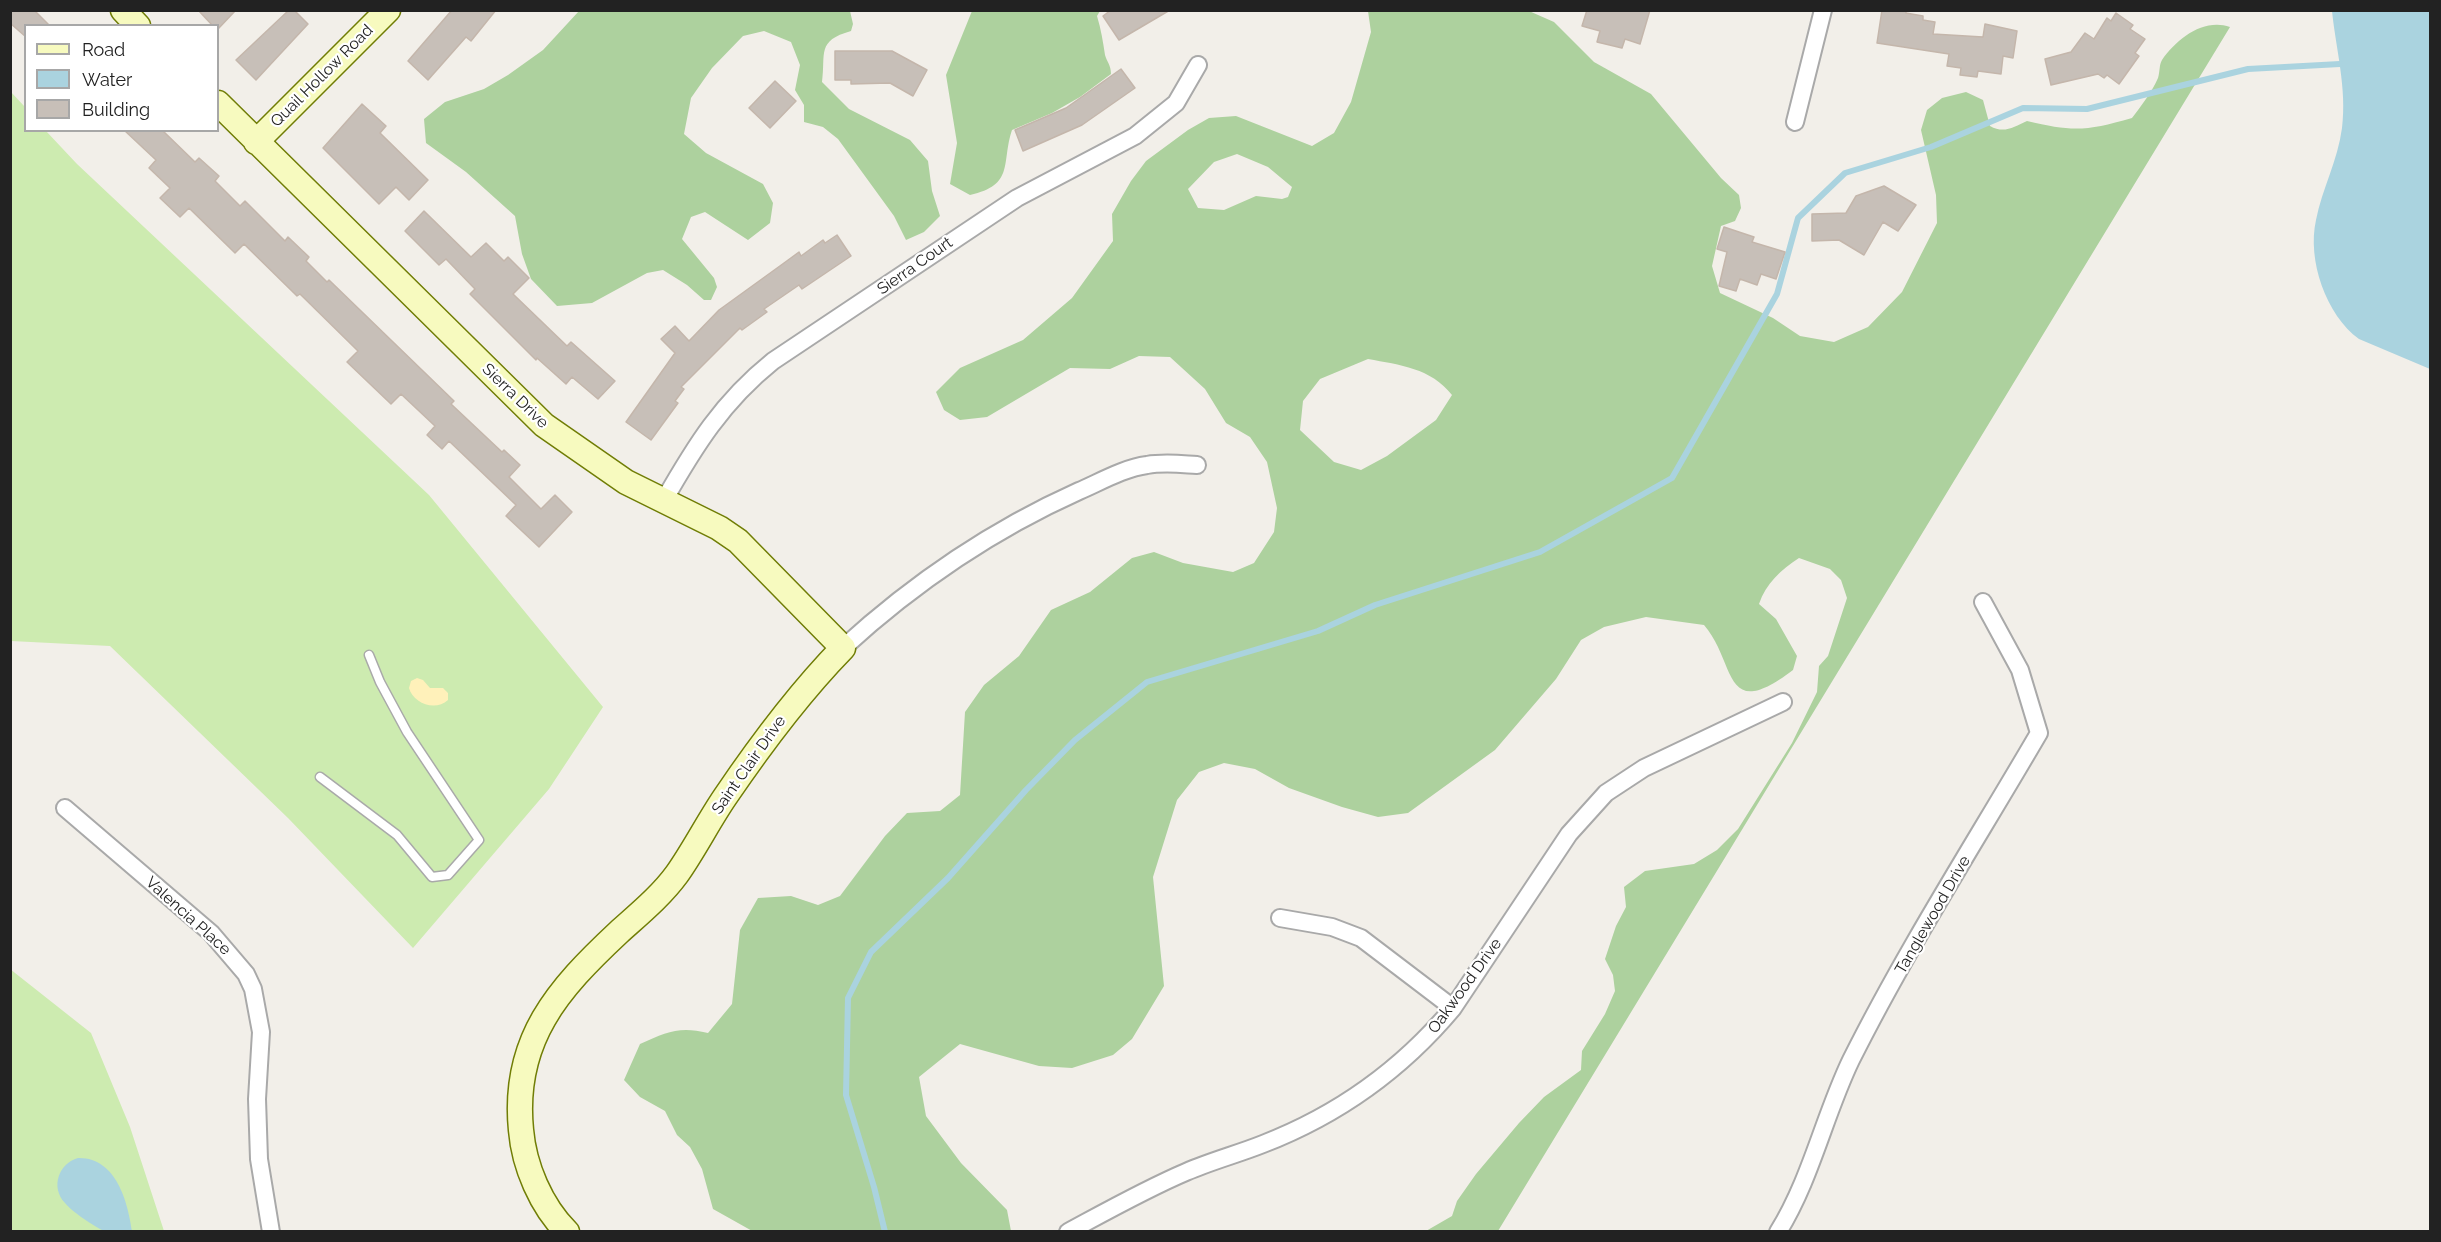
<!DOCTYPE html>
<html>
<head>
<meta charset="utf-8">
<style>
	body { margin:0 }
	#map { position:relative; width:2441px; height:1242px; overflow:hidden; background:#f2efe9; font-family:Raleway,sans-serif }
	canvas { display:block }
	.frame { position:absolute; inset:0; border:12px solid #222; pointer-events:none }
	.legend { position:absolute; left:24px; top:24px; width:195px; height:108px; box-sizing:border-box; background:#fff; border:2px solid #a7a7a7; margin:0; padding:8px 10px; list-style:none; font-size:18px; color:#222 }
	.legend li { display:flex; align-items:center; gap:12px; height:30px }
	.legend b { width:30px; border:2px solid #a7a7a7 }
</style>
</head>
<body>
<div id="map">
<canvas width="2441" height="1242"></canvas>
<div class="frame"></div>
<ul class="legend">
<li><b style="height:8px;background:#f7fabf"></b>Road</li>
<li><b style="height:16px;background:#aad3df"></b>Water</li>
<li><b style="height:16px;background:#c7bfb8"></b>Building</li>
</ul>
</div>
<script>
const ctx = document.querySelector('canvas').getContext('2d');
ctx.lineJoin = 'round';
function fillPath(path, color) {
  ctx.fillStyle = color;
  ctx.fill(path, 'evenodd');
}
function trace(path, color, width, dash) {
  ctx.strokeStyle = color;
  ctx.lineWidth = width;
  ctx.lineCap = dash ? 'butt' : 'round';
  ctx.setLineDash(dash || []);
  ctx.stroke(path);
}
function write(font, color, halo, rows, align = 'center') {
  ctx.font = font + ' Raleway,sans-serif';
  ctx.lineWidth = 4.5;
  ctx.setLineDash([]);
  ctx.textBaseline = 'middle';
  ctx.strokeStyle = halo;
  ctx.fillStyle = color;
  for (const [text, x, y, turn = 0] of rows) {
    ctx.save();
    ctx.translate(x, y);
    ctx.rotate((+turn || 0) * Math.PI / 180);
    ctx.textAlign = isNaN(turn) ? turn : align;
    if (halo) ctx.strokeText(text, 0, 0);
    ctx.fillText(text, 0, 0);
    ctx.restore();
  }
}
const grass = new Path2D(`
	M 10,91 L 25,107 L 26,130 L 46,131 L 77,164 L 429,495 L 603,707 L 549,789 L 413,948 L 288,818 L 110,646 L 11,641 Z
	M 10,969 L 91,1033 L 130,1127 L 164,1231 L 11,1231 Z`);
const forest = new Path2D(`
	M 579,11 L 850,11 L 853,24 L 851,31 C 816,41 826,53 822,82 L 849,109 L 910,140 L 928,161 L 932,191 L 940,216 L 924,232 L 906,240 L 894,216 L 838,139 L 823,127 L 804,122 L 804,105 L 795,90 L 800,65 L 791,42 L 764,31 L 743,36 L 712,68 L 691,98 L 684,134 L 706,153 L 763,184 L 773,203 L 770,223 L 748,240 L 705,212 L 691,217 L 682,239 L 714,278 L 717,287 L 711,300 L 704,300 L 687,285 L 663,270 L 647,273 L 592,303 L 557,306 L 531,279 L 522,254 L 515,216 L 466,172 L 426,143 L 424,119 L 445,102 L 484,89 L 508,75 L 543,50 Z
	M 972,11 L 1100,11 L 1097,16 C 1101,29 1103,42 1105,55 C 1107,62 1111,65 1111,74 L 1080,97 L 1052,113 L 1012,130 C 1001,163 1015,185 970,195 L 950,184 L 957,143 L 946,75 Z
	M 1368,11 L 1529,11 L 1554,22 L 1594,62 L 1651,94 L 1721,178 L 1739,195 L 1741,208 L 1735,221 L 1721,226 L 1712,266 L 1720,293 L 1773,318 L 1800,336 L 1834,342 L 1868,327 L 1902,292 L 1937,223 L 1936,195 L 1921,130 L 1927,110 L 1942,98 L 1966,92 L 1983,100 L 1990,126 C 2004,134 2014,127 2027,121 C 2073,132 2087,131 2132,118 C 2141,106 2152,92 2158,78 C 2160,72 2159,65 2162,60 C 2177,39 2203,18 2230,27 L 1498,1231 L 1426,1231 L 1452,1216 L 1457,1201 L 1476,1174 L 1519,1123 L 1544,1097 L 1581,1070 L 1582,1051 L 1605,1014 L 1615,991 L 1613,975 L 1605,959 L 1616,926 L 1626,907 L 1624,887 L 1645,871 L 1694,864 L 1717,850 L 1738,829 L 1792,743 L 1817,692 L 1819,666 L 1828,656 L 1847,598 L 1841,580 L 1830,569 L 1799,558 C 1781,570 1766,583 1759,604 L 1776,619 L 1797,656 L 1793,670 C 1722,724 1737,663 1704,625 L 1646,617 L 1604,627 L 1581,640 L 1556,679 L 1495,750 L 1408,813 L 1378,817 L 1342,807 L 1289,788 L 1255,769 L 1224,763 L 1199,772 L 1177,800 L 1153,877 L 1164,986 L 1132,1039 L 1113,1055 L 1072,1068 L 1039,1066 L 960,1044 L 919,1077 L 926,1116 L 961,1163 L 1007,1210 L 1011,1231 L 754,1232 L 713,1209 L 702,1169 L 690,1147 L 677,1135 L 665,1111 L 640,1097 L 624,1080 L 640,1044 C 667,1032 679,1026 708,1033 L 732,1004 L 740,930 L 758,898 L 791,896 L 818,905 L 840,896 L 885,836 L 907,813 L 940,811 L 960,795 L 965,712 L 984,685 L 1019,656 L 1051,610 L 1090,592 L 1132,558 L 1154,552 L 1183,563 L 1233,572 L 1254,563 L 1274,532 L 1277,508 L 1267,462 L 1250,437 L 1226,423 L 1205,389 L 1170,357 L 1139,356 L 1110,369 L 1070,368 L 987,417 L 960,420 L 944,410 L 936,392 L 960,368 L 1023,340 L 1072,298 L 1113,241 L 1112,214 L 1131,181 L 1146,161 L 1188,130 L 1209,118 L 1236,116 L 1312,146 L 1334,133 L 1351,102 L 1371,32 ZM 1237,154 L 1268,167 L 1292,187 L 1288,197 L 1282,199 L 1256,196 L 1224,210 L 1198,208 L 1188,189 L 1214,162 ZM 1368,359 C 1400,365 1431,368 1452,395 L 1436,420 L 1387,456 L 1361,470 L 1334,462 L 1300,430 L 1303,401 L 1320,379 Z`);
const sand = new Path2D(`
	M 417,678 L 423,680 L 430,688 L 443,688 L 448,693 L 448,700 C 435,712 413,703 409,688 L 411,681 Z`);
const water = new Path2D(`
	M 2332,11 L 2430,11 L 2430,369 L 2359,339 C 2326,315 2307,260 2316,220 C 2322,189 2338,160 2342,128 C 2347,88 2336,50 2332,11 Z
	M 78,1158 C 116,1157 128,1202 132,1231 C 124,1232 111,1234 104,1231 C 95,1227 71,1211 65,1203 C 50,1187 59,1163 78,1158 Z`);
const stream = new Path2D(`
	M 885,1232 L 874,1187 L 846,1095 L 848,998 L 871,952 L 948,878 L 1026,790 L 1075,740 L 1147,682 L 1318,631 L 1375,605 L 1540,552 L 1672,478 L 1777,294 L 1798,218 L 1845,173 L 1931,147 L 2023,108 L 2087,109 L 2248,69 L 2340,64`);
const building = new Path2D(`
	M 10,10 L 34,10 L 50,26 L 26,26 L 26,37 L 10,23 Z
	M 198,10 L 236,10 L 218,29 L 218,26 L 213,26 Z
	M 289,10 L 294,10 L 308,24 L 256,80 L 236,60 Z
	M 452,10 L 496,10 L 471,41 L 466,37 L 428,80 L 408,61 Z
	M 1111,10 L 1170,10 L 1119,40 L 1103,16 Z
	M 1587,10 L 1650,10 L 1640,44 L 1625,39 L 1622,48 L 1597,42 L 1600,31 L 1582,26 Z
	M 1882,10 L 1906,10 L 1906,13 L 1923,16 L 1923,20 L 1935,22 L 1933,34 L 1983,37 L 1985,24 L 2017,31 L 2013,58 L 2003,56 L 2001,74 L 1978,71 L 1977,77 L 1960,75 L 1961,68 L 1947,66 L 1949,54 L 1877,43 Z
	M 2116,13 L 2133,25 L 2130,29 L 2145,39 L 2135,53 L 2139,56 L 2119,84 L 2107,75 L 2104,78 L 2098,74 L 2051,85 L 2045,59 L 2071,52 L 2085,33 L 2094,39 L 2107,18 L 2111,21 Z
	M 835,51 L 892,51 L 927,70 L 913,96 L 890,83 L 851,84 L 851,80 L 835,80 Z
	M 1121,69 L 1135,88 L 1082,125 L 1023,151 L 1015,130 L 1066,108 Z
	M 775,81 L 796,101 L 770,128 L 749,108 Z
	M 362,104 L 386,126 L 380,133 L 428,180 L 409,200 L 396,187 L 379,204 L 323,148 Z
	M 124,130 L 162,130 L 195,162 L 199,158 L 219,176 L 215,181 L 240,206 L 245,201 L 285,241 L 288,237 L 309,257 L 306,261 L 327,282 L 329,280 L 423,371 L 454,401 L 451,404 L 502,452 L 504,450 L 520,465 L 509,477 L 541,509 L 555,495 L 572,512 L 539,547 L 506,516 L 516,505 L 449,441 L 442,449 L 427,435 L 435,426 L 401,394 L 391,404 L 347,362 L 358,351 L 300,294 L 297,296 L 244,244 L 235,253 L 189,208 L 180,217 L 160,198 L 170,188 L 149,168 L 156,160 Z
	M 1884,186 L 1916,205 L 1898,231 L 1883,222 L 1864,255 L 1839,240 L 1812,241 L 1812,214 L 1846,213 L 1856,196 Z
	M 424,211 L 471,257 L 486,243 L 504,261 L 508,257 L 529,278 L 513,294 L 567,346 L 571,342 L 615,381 L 598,399 L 572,377 L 566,384 L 537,358 L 536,360 L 470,294 L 475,289 L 446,259 L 439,265 L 405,231 Z
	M 1724,227 L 1754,237 L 1752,242 L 1785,252 L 1776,279 L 1761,274 L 1757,285 L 1740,279 L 1736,291 L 1719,286 L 1727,252 L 1717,249 Z
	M 837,235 L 851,256 L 802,289 L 799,285 L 764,309 L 767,312 L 742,330 L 740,328 L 681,387 L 684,389 L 675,401 L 678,403 L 651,440 L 626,422 L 675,353 L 661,339 L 675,326 L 689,341 L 719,310 L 784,263 L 799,252 L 801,256 L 823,240 L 825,243 Z`);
const lane = new Path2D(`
	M 320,777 L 397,835 L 432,877 L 448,875 L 479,840 L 407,732 L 380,682 L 369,655`);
const street = new Path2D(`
	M 1795,122 L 1823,10
	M 663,502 C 695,446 722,402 773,361 L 1017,198 L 1135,136 L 1176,103 L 1198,65
	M 843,648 C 914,583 992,530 1079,491 C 1100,482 1124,468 1147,465 C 1164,462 1180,464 1197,465
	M 65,808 L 211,933 L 246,974 L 253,989 L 261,1032 L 257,1099 L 259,1159 L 271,1232
	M 1280,918 L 1332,927 L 1361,938 L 1453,1008
	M 1068,1232 C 1107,1211 1146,1189 1186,1172 C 1211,1161 1238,1154 1263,1144 C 1338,1115 1402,1069 1453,1008 L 1569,834 L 1606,793 L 1644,768 L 1783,702
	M 1778,1232 C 1811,1179 1824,1116 1851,1060 C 1907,948 1976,841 2039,733 L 2020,670 L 1983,602`);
const secondary = new Path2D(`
	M 123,10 L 138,26
	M 218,103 L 544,425 L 626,482 L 719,528 L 738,541 L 843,648 C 798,694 761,744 725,797 C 708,822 694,850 677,874 C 661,896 639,914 619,932 C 558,989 512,1040 521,1130 C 524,1166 541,1206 567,1232
	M 256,142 L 388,10`);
const streetNames = [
	["Quail Hollow Road",322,76,-45],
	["Sierra Court",915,266,-35],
	["Sierra Drive",515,396,44],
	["Saint Clair Drive",749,765,-55],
	["Tanglewood Drive",1933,915,-60],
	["Valencia Place",188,916,42],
	["Oakwood Drive",1465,986,-54]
];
fillPath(grass, '#cdebb0');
fillPath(forest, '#add19e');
fillPath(sand, '#fff1ba');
fillPath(water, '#aad3df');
trace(stream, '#aad3df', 6);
fillPath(building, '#c7bfb8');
trace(building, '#c4b6ab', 1.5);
trace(lane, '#a9a9a9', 11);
trace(street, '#a9a9a9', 20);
trace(secondary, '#707d05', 27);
trace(lane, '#fff', 8);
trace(street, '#fff', 16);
trace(secondary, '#f7fabf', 24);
write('16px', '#222', '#fff', streetNames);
</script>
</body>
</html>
